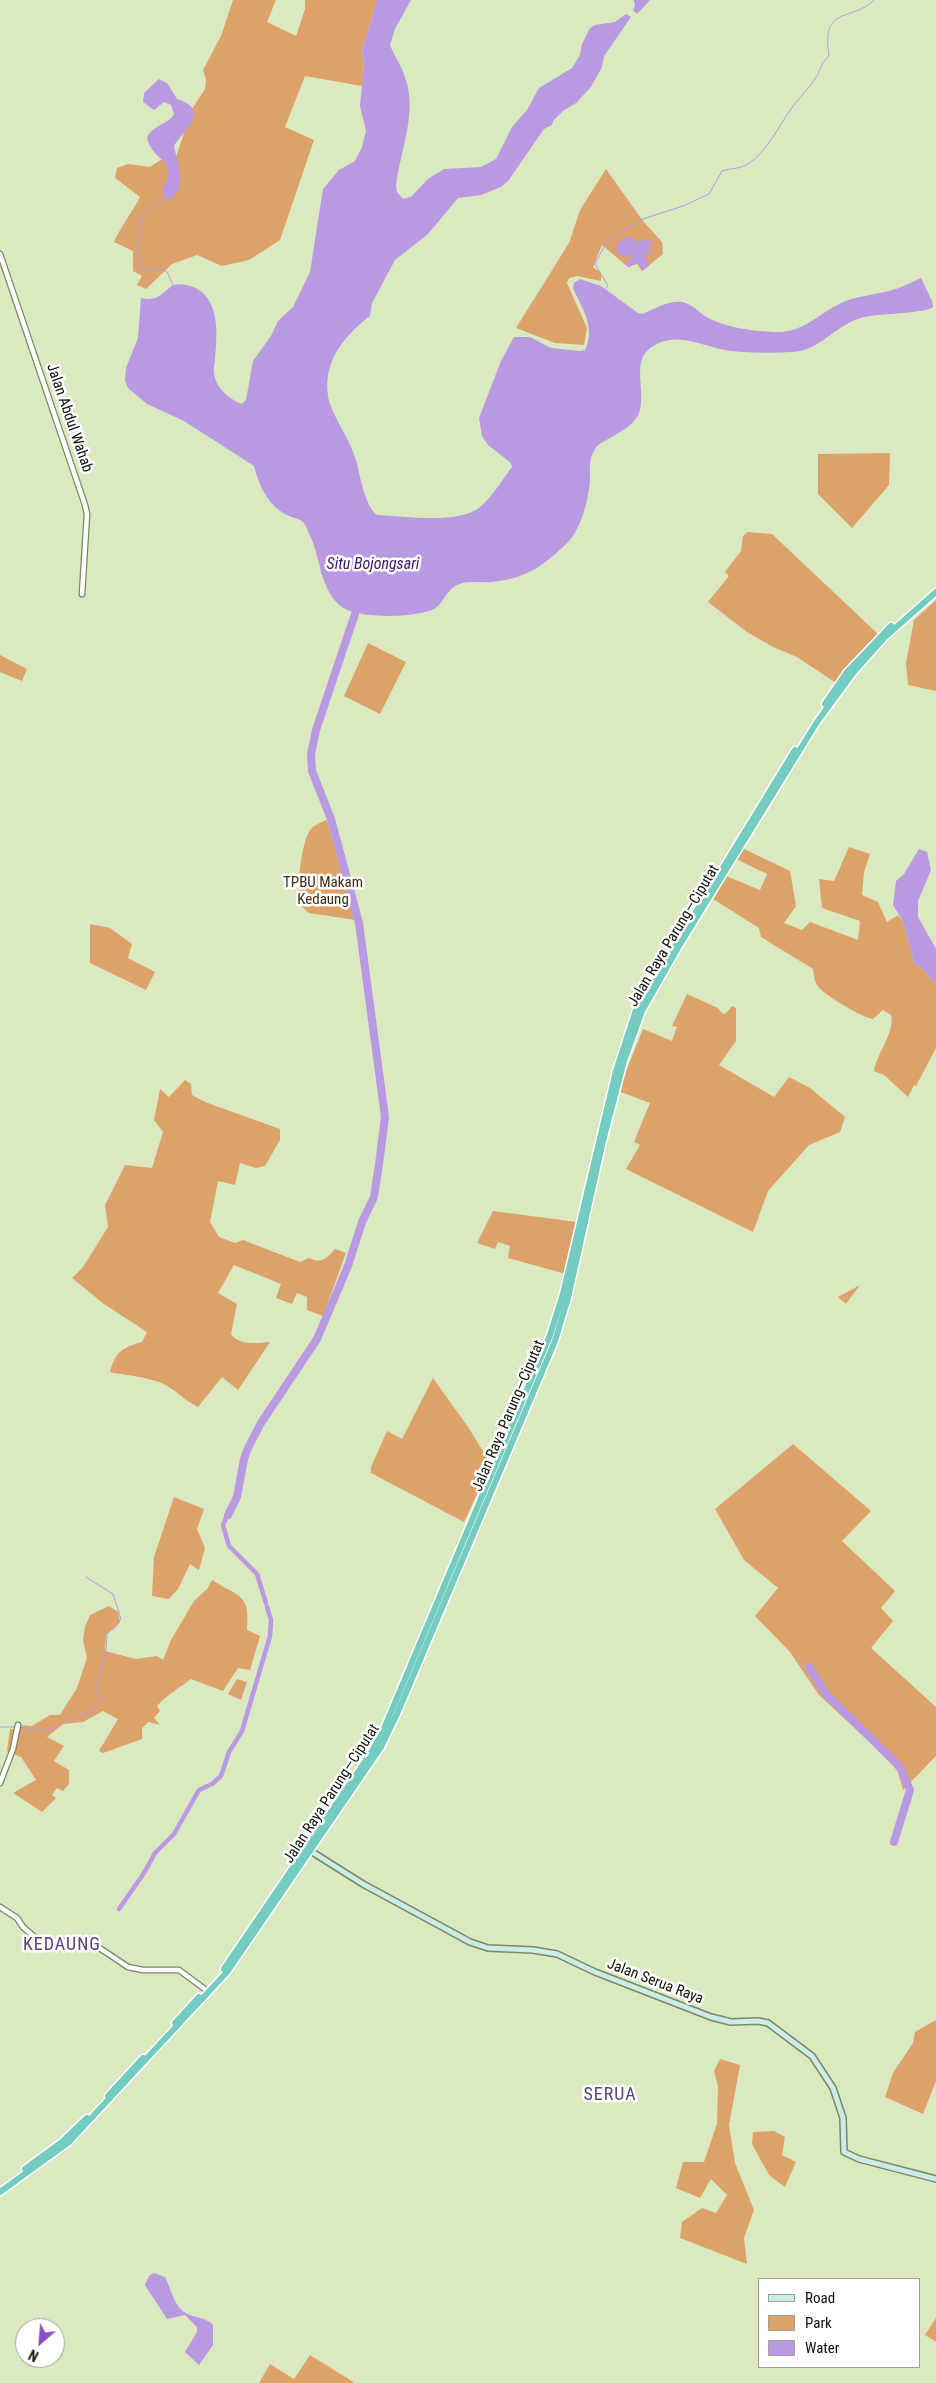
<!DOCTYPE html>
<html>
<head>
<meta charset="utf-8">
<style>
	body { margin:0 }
	#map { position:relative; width:936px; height:2383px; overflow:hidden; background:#dae9c0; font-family:"Roboto Condensed",sans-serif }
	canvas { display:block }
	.legend { position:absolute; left:758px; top:2278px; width:162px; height:90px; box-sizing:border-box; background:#fff; border:1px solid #9fa19b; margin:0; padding:6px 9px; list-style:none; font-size:15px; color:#0e1305 }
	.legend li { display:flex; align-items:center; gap:10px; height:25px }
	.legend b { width:25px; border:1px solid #9fa19b }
	.north { position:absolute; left:15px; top:2318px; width:50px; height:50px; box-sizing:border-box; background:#fff; border:1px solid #9fa19b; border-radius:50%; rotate:207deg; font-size:14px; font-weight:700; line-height:20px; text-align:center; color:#0e1305 }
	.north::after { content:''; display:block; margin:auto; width:18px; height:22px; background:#894fc6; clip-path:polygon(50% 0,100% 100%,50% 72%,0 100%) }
</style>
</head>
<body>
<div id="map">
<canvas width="936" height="2383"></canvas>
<ul class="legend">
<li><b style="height:6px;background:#cbece7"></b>Road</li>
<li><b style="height:14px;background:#dda26a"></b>Park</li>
<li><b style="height:14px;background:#b899e2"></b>Water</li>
</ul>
<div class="north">N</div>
</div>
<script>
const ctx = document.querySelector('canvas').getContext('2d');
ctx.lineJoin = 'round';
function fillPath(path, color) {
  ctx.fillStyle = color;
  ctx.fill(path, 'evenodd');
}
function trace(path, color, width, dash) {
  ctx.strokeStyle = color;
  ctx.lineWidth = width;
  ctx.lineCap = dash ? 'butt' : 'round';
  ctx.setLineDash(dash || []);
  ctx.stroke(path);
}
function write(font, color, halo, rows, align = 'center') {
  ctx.font = font + ' "Roboto Condensed",sans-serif';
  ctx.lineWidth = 5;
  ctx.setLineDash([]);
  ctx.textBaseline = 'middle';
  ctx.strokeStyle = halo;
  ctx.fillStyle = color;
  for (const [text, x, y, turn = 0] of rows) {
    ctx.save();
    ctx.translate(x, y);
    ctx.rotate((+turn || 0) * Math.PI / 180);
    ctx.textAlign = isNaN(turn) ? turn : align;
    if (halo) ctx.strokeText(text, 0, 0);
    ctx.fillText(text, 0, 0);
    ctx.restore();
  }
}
const green = new Path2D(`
	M 233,0 L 276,0 L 267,22 L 296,36 L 305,9 L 305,0 L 377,0 L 362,51 L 364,64 L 362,86 L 305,76 L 285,127 L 314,140 L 280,240 L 249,260 L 222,266 L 197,255 L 172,264 L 146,289 L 137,285 L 142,276 L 133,271 L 133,251 L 114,242 C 121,226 132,213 140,197 L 115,178 L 117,168 L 128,164 L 150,167 L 162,159 L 176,157 L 192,109 L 205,89 L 206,79 L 203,70 L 221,36 Z
	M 606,169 L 643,221 L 662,242 L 663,254 L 642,271 L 637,264 L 628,267 L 602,245 L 593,267 L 601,273 L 601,281 L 577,276 L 569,278 L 567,283 L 587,328 L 584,345 L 555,343 L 516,328 L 569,243 L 580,210 Z
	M 890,453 L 889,485 L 852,528 L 818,494 L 818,454 Z
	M 748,532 L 772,534 L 879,635 L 836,683 L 797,657 L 773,647 L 747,632 L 708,602 L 729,576 L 725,572 L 741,551 L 743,536 Z
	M 936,600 L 936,691 L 908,685 L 906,663 L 914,620 Z
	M 368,643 L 406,662 L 380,714 L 344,696 Z
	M 0,655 L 27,669 L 22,681 L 0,672 Z
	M 327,820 L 355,920 L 309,913 L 299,904 C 297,887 301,844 310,830 C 314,825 321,822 327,820 Z
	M 849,847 L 870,854 L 864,872 L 862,895 L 878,902 L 887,922 L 898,915 L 903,921 L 914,963 L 924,970 L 936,985 L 936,1048 L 916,1086 L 914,1085 L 908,1097 L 884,1075 L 874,1071 C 877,1052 895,1034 891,1015 L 883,1010 L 873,1019 C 863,1018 822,994 817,985 C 814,981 814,974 813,969 L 761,937 L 759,928 L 713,899 L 726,876 L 760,890 L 767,874 L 736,859 L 742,848 L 790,871 L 796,906 L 784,923 L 802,930 L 810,922 L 858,940 L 860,921 L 822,908 L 819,879 L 834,881 Z
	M 90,924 L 110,928 L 132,944 L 128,958 L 155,972 L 146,990 L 90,963 Z
	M 687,994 L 718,1008 L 723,1014 L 726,1013 L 732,1006 L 736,1008 L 736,1041 L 719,1065 L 774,1097 L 789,1077 L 810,1088 L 845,1117 L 840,1132 L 809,1145 L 768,1191 L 753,1232 L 626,1169 L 640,1145 L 634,1142 L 650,1103 L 618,1091 L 643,1029 L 672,1041 L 677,1027 L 672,1026 Z
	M 185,1080 L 191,1084 L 192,1095 L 205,1102 L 280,1129 L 280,1140 L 265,1166 L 256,1168 L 240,1163 L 235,1185 L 218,1181 L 210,1222 L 219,1237 L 235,1243 L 243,1240 L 300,1262 L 309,1258 C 322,1264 326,1259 335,1249 L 346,1253 L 323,1316 L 307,1310 L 307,1297 L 297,1293 L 292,1304 L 276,1298 L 281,1284 L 234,1265 L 218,1293 L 237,1304 L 231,1334 C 239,1346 258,1343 270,1342 L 238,1390 L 222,1377 L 198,1407 C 186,1401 182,1396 172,1389 C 156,1377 129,1376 110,1372 C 115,1352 123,1347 142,1342 L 147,1332 L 104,1304 L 72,1278 L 83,1267 L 108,1227 L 105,1205 L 125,1165 L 152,1168 L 163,1132 L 154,1120 L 160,1089 L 169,1097 Z
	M 493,1211 L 584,1223 L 573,1276 L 508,1258 L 510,1246 L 498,1242 L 495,1249 L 477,1243 Z
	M 860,1285 L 846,1304 L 838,1297 Z
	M 433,1378 L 468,1427 L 491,1464 L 464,1522 L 371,1473 L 371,1467 L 387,1431 L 402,1439 Z
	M 793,1444 L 871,1511 L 842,1541 L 895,1591 L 881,1608 L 893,1621 L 871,1648 L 936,1707 L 936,1756 L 903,1790 L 898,1772 L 889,1760 L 819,1695 L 790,1652 L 755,1616 L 778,1588 L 744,1560 L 715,1509 Z
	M 174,1497 L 204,1509 L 197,1529 L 205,1548 L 199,1570 L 190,1564 L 178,1589 L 169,1599 L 152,1596 L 154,1557 Z
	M 212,1580 C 240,1598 250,1593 247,1630 L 260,1636 L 250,1670 L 238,1668 L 223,1691 L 191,1679 C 178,1689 169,1693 157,1706 L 160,1711 L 154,1718 L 160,1725 L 149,1722 L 142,1728 L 142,1739 L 103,1753 L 99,1751 L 118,1719 L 103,1711 L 83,1722 L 63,1724 L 47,1737 L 64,1746 L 54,1761 L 69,1770 L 69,1784 L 63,1791 L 57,1788 L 52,1795 L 56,1798 L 42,1812 L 13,1793 L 36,1780 L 21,1757 L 7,1751 L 10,1729 L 18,1730 L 19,1725 L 32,1726 L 50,1715 L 60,1715 L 77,1688 L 87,1658 L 83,1640 L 85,1627 L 90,1615 L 109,1606 L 118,1612 L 120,1622 L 106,1635 L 105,1651 L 136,1659 L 157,1656 L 163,1660 L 171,1640 L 194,1601 L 207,1589 Z
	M 237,1679 L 247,1682 L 241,1700 L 228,1694 Z
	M 936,2020 L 936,2081 L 923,2114 L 885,2097 L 893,2073 L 913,2043 L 915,2032 Z
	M 720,2059 L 740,2065 L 729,2125 L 735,2163 L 754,2210 L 744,2238 L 747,2264 L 680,2238 L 682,2222 L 702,2208 L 716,2213 L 727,2195 L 711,2179 L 700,2198 L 676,2188 L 683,2162 L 704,2162 L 717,2124 L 718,2086 L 714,2071 Z
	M 774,2131 L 785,2137 L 782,2155 L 796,2162 L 785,2187 L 769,2175 L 752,2144 L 753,2132 Z
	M 936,2318 L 936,2342 L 925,2335 Z
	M 310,2355 L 355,2383 L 259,2383 L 270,2364 L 294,2379 Z`);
const water = new Path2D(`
	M 377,0 L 411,0 L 395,29 L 390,45 C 394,56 402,66 405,77 C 418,113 400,150 396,186 L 397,192 L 403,199 L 411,197 L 428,179 L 444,169 L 481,167 L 496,159 L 512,127 L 527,110 L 539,88 L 572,68 L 580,55 L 582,44 L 590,28 L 595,25 L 615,22 L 626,14 L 631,17 L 604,56 L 602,67 L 591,87 L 576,103 L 563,111 L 553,121 L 552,125 L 544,129 L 508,181 L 501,187 L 481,195 L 458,198 L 428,234 L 395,260 L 372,303 L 370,316 C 342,337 319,367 330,404 C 337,423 350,440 356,460 C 360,476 365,506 377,515 C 404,516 459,525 480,507 C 493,496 502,480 512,467 L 511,463 L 488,445 L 482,436 L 479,418 L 501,361 L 514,337 L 530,337 L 551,348 L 580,351 L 585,350 C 596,327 582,309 573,288 L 574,283 L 580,279 L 601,286 L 638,313 L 642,314 C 654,309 669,300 682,302 C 694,305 697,311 705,316 C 725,328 756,332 779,332 C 806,331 818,314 841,303 C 856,296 873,295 889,291 C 900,288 911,283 921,278 L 932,301 L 933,307 C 926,313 882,314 870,316 C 837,320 823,351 792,352 C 772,353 751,353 731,351 C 705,348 682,332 657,344 C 624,359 653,398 635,420 C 626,431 609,437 597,446 C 588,458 590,467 590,481 C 588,501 582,526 569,541 C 545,565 526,579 491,582 C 480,583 467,580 457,585 C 446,590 444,603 434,609 C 416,618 358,619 342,607 C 321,591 321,563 312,540 C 309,534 307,527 304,523 C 299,518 292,518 287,515 C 268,506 259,485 254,466 L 184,421 L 147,404 L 128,388 L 125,381 L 126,368 L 138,338 L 141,298 C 157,302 161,294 173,285 C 182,283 191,285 199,290 C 220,304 217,336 215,359 C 215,363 213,369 214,374 C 216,388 230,400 242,404 L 246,400 L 253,361 L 271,336 L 278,321 L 293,307 L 310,272 L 323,189 L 339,170 L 355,161 L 362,147 L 366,131 L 360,106 L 364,64 L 362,51 Z
	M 634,0 L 650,0 L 637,14 L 633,10 L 635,6 Z
	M 159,79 L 167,83 L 177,99 C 212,110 184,130 174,146 C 178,166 188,184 170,200 L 165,198 L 162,191 C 181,157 154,165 147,138 C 153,124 167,126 174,114 L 171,105 L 164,102 L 154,110 L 143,102 L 144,93 Z
	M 629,236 L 636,242 L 643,239 L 646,242 L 648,239 L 654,245 L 648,247 L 650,252 L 653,253 L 650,256 L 647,252 L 644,254 L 649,266 L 643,270 L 637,263 L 628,267 L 624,263 L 631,260 L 630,255 L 626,254 L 625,258 L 616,251 L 618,242 Z
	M 919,849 L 927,852 L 931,870 L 918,901 L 918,917 L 936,949 L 936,985 L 924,970 L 914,963 L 903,921 L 893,905 L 896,881 L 904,874 Z
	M 154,2273 L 165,2277 C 171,2288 173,2304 184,2312 C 193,2318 204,2316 213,2325 L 213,2345 L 199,2365 L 185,2352 L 197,2332 L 197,2327 L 185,2315 L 167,2319 L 145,2285 L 149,2276 Z`);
const stream = new Path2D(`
	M 165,197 L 141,218 L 137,252 L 141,267 L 148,271 L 160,268 L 167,272 L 173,285
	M 606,289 L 608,286 L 595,264 L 607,241 L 643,219 L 683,206 L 709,194 L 722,171 C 731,168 740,169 748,164 C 768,151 779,125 793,106 C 800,97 809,88 815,79 C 822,70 818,66 829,56 C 821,4 851,23 874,0
	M 0,1727 L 15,1727
	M 19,1727 L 47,1731 L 64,1721 L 84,1715 L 93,1711 L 100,1701 L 100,1696 L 96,1689 L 106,1652 L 107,1633 L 116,1627 L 121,1619 L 113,1594 L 86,1577`);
const canal = new Path2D(`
	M 226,1518 L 223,1525 L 229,1546 L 257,1574 L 266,1603
	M 119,1909 L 144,1873 L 155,1853 L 174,1834 L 199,1790 L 212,1784 L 221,1776 L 229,1752 L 242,1731 L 270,1636 L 271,1620 L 267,1607`);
const river = new Path2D(`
	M 228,1515 L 237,1497 L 244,1459 L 248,1448 L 261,1423 L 317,1339 L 348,1266 L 362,1222 L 374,1197 L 380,1157 L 385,1117 L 359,923 L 331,819 L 312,771 L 311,754 L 316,730 L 355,614
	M 809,1667 L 826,1694 L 900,1767 L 910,1790 L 894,1842`);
const tertiary = new Path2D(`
	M 0,254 L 85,505 L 87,514 L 82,594
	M 0,1783 L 13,1749 L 18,1725
	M 0,1907 L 17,1918 L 23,1927 L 48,1949 L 65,1941 L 75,1945 L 95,1945 L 128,1967 L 143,1970 L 179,1970 L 206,1990`);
const secondary = new Path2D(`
	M 309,1850 L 363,1884 L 470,1942 L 488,1948 L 533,1950 L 557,1954 L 595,1972 L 711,2017 L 731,2022 L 758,2021 L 768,2023 L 812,2056 L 833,2088 L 843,2118 L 844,2152 L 859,2159 L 936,2179`);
const trunk = new Path2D(`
	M 825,704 L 847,672 L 891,626
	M 224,1969 L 371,1753 L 383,1731 L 550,1335 L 563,1294 L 616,1071 L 636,1010 L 795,750
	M 175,2023 L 199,1997
	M 108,2096 L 143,2058
	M 25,2169 L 62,2142 L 87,2118
	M 0,2192 L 69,2142 L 227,1972 L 381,1747 L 397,1714 L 555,1341 L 568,1298 L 603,1141 L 624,1061 L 642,1011 L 679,946 L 817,722 L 853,673 L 884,638 L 936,592`);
const streetNames = [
	["Jalan Abdul Wahab",69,418,71],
	["Jalan Raya Parung—Ciputat",674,936,-59],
	["Jalan Raya Parung—Ciputat",509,1416,-67],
	["Jalan Raya Parung—Ciputat",332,1794,-57],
	["Jalan Serua Raya",655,1982,21]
];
const parkNames = [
	["TPBU Makam",323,883],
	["Kedaung",323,900]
];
const waterNames = [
	["Situ Bojongsari",373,565]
];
const quarterNames = [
	["KEDAUNG",62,1945],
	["SERUA",610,2095]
];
fillPath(green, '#dda26a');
fillPath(water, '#b899e2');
trace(stream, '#b899e2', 1);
trace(canal, '#b899e2', 4.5);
trace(river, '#b899e2', 8);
trace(tertiary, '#7b8863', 7);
trace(secondary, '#7b8863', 8);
trace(trunk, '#fff', 9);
trace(tertiary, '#fff', 4.5);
trace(secondary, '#cbece7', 5);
trace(trunk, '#74cbbf', 6);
write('15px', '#0e1305', '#fff', streetNames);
write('15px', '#462b11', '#fff', parkNames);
write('italic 16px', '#44186c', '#fff', waterNames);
ctx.letterSpacing = '1px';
write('18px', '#5c417d', '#fff', quarterNames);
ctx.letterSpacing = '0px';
</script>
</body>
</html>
